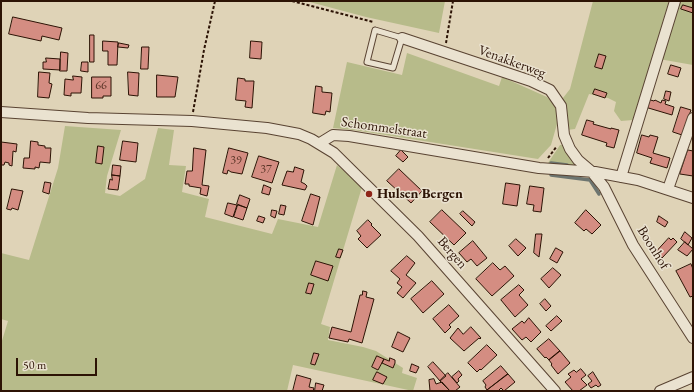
<!DOCTYPE html>
<html>
<head>
<meta charset="utf-8">
<style>
	body { margin:0 }
	#map { position:relative; width:694px; height:392px; overflow:hidden; background:#dfd3b7; font-family:"EB Garamond",serif }
	canvas { display:block }
	.frame { position:absolute; inset:0; border:2px solid #2c1305; pointer-events:none }
	.scale { position:absolute; left:16px; top:358px; width:81px; height:18px; box-sizing:border-box; border:2px solid #2c1305; border-top:0; padding-left:5px; font-size:12px; line-height:14px; white-space:nowrap; color:#2c1305; -webkit-text-stroke:3px #eae2d0; paint-order:stroke }
</style>
</head>
<body>
<div id="map">
<canvas width="694" height="392"></canvas>
<div class="frame"></div>
<div class="scale">50 m</div>
</div>
<script>
const ctx = document.querySelector('canvas').getContext('2d');
ctx.lineJoin = 'round';
function fillPath(path, color) {
  ctx.fillStyle = color;
  ctx.fill(path, 'evenodd');
}
function trace(path, color, width, dash) {
  ctx.strokeStyle = color;
  ctx.lineWidth = width;
  ctx.lineCap = dash ? 'butt' : 'round';
  ctx.setLineDash(dash || []);
  ctx.stroke(path);
}
function write(font, color, halo, rows, align = 'center') {
  ctx.font = font + ' "EB Garamond",serif';
  ctx.lineWidth = 3;
  ctx.setLineDash([]);
  ctx.textBaseline = 'middle';
  ctx.strokeStyle = halo;
  ctx.fillStyle = color;
  for (const [text, x, y, turn = 0] of rows) {
    ctx.save();
    ctx.translate(x, y);
    ctx.rotate((+turn || 0) * Math.PI / 180);
    ctx.textAlign = isNaN(turn) ? turn : align;
    if (halo) ctx.strokeText(text, 0, 0);
    ctx.fillText(text, 0, 0);
    ctx.restore();
  }
}
const green = new Path2D(`
	M 306,1 L 445,1 L 439,33 L 366,17 Z
	M 593,1 L 669,1 L 633,120 L 621,121 L 614,111 L 616,102 L 608,98 L 589,94 L 575,129 L 567,130 L 567,114 L 563,98 L 570,89 Z
	M 678,1 L 693,1 L 693,65 L 659,59 Z
	M 407,53 L 499,86 L 502,77 L 547,97 L 556,107 L 557,124 L 551,145 L 538,159 L 354,130 L 333,128 L 347,62 L 402,75 Z
	M 65,126 L 121,130 L 107,176 L 105,193 L 120,196 L 145,179 L 158,128 L 174,130 L 169,165 L 186,166 L 182,192 L 209,199 L 205,217 L 272,234 L 278,219 L 318,227 L 337,165 L 362,187 L 321,324 L 330,327 L 328,340 L 363,347 L 376,351 L 403,368 L 402,373 L 417,378 L 413,391 L 293,365 L 287,391 L 1,391 L 1,344 L 8,321 L 1,319 L 1,253 L 29,260 L 58,168 Z
	M 560,145 L 562,145 L 577,165 L 576,167 L 548,163 Z`);
const stream = new Path2D(`
	M 551,163 L 567,165
	M 551,175 L 590,180 L 599,194`);
const building = new Path2D(`
	M 683,5 L 693,8 L 693,13 L 681,9 Z
	M 13,17 L 62,28 L 59,40 L 42,36 L 41,41 L 9,34 Z
	M 90,35 L 94,35 L 94,62 L 90,62 Z
	M 103,41 L 118,42 L 117,65 L 108,65 L 108,51 L 103,51 Z
	M 251,41 L 262,42 L 261,59 L 250,58 Z
	M 119,43 L 129,45 L 128,48 L 118,47 Z
	M 142,47 L 149,47 L 148,69 L 141,69 Z
	M 61,52 L 68,53 L 67,71 L 60,71 Z
	M 599,54 L 606,56 L 602,69 L 595,67 Z
	M 46,58 L 60,59 L 60,70 L 43,69 L 43,62 L 46,62 Z
	M 82,62 L 88,62 L 88,72 L 81,71 Z
	M 671,65 L 681,68 L 678,77 L 668,74 Z
	M 39,72 L 50,73 L 49,83 L 52,84 L 49,98 L 38,97 Z
	M 128,72 L 139,73 L 138,96 L 129,95 Z
	M 157,75 L 178,77 L 175,97 L 157,97 Z
	M 73,76 L 82,77 L 81,93 L 71,93 L 71,96 L 64,95 L 65,79 L 73,80 Z
	M 92,77 L 111,77 L 111,96 L 103,96 L 103,98 L 92,98 Z
	M 238,78 L 245,79 L 245,81 L 254,81 L 252,108 L 245,107 L 246,101 L 236,100 Z
	M 316,86 L 322,87 L 322,92 L 332,93 L 330,112 L 326,111 L 325,115 L 313,113 Z
	M 595,89 L 607,93 L 605,98 L 593,94 Z
	M 666,91 L 671,92 L 669,101 L 664,99 Z
	M 647,99 L 654,101 L 655,100 L 661,103 L 662,100 L 666,101 L 665,104 L 674,107 L 672,115 L 645,107 Z
	M 681,107 L 691,110 L 682,135 L 673,132 Z
	M 587,120 L 594,122 L 593,124 L 611,129 L 611,128 L 619,130 L 614,148 L 606,146 L 607,143 L 582,135 Z
	M 642,135 L 649,137 L 650,135 L 658,137 L 653,153 L 670,158 L 667,168 L 650,163 L 652,158 L 637,153 Z
	M 31,141 L 38,142 L 38,145 L 45,146 L 45,148 L 51,148 L 50,163 L 40,162 L 39,168 L 35,167 L 35,169 L 23,168 L 24,158 L 29,158 Z
	M 123,141 L 138,143 L 136,162 L 120,160 Z
	M 1,142 L 17,144 L 16,152 L 13,151 L 12,166 L 9,165 L 9,163 L 5,162 L 4,165 L 1,165 Z
	M 98,146 L 104,147 L 102,164 L 96,163 Z
	M 194,148 L 206,150 L 202,185 L 209,186 L 207,196 L 200,194 L 201,188 L 189,186 L 189,184 L 185,184 L 187,171 L 192,171 Z
	M 229,148 L 248,153 L 242,174 L 231,172 L 228,170 L 227,174 L 223,173 Z
	M 401,150 L 408,157 L 403,162 L 396,156 Z
	M 688,150 L 693,151 L 693,176 L 680,174 Z
	M 259,156 L 279,162 L 272,183 L 252,177 Z
	M 113,165 L 121,166 L 120,176 L 112,175 Z
	M 295,167 L 304,170 L 301,182 L 305,184 L 307,186 L 305,190 L 282,185 L 287,171 L 293,172 Z
	M 399,169 L 422,191 L 411,203 L 387,181 Z
	M 112,175 L 120,176 L 118,190 L 108,189 L 110,179 L 112,180 Z
	M 45,182 L 51,183 L 49,194 L 43,192 Z
	M 506,183 L 520,185 L 517,206 L 503,204 Z
	M 264,185 L 271,188 L 269,195 L 262,193 Z
	M 530,186 L 544,188 L 541,212 L 533,211 L 534,205 L 527,204 Z
	M 12,189 L 23,191 L 18,210 L 12,208 L 11,210 L 7,209 Z
	M 311,194 L 320,197 L 313,225 L 302,221 Z
	M 240,195 L 250,199 L 247,208 L 237,204 Z
	M 228,203 L 237,205 L 233,217 L 225,214 Z
	M 238,205 L 247,208 L 243,220 L 234,217 Z
	M 281,205 L 286,206 L 284,215 L 279,214 Z
	M 272,210 L 277,211 L 275,218 L 271,216 Z
	M 442,210 L 466,233 L 454,245 L 430,222 Z
	M 586,210 L 601,225 L 592,234 L 586,229 L 584,231 L 575,223 Z
	M 463,211 L 475,222 L 472,226 L 460,214 Z
	M 259,216 L 265,218 L 263,223 L 257,221 Z
	M 659,216 L 668,222 L 665,227 L 657,222 Z
	M 368,220 L 372,224 L 371,225 L 381,235 L 367,248 L 358,239 L 361,236 L 357,231 Z
	M 685,232 L 692,238 L 688,245 L 681,239 Z
	M 536,234 L 542,234 L 539,257 L 534,253 Z
	M 669,238 L 671,240 L 673,238 L 677,242 L 662,258 L 650,248 L 653,245 L 657,250 Z
	M 516,239 L 526,248 L 518,256 L 509,246 Z
	M 473,241 L 487,258 L 477,266 L 471,259 L 467,262 L 459,253 Z
	M 685,242 L 693,249 L 687,256 L 678,250 Z
	M 556,248 L 563,252 L 557,263 L 550,259 Z
	M 339,249 L 343,250 L 340,258 L 336,257 Z
	M 407,256 L 415,263 L 406,275 L 416,283 L 403,298 L 397,293 L 402,287 L 397,283 L 400,279 L 391,271 Z
	M 316,261 L 333,266 L 328,281 L 311,275 Z
	M 493,263 L 500,270 L 505,266 L 514,276 L 492,296 L 476,279 Z
	M 691,264 L 693,269 L 693,296 L 690,297 L 676,271 Z
	M 553,268 L 561,275 L 549,288 L 541,279 Z
	M 432,281 L 444,294 L 423,313 L 411,299 Z
	M 309,283 L 314,284 L 311,294 L 306,293 Z
	M 519,285 L 524,290 L 519,295 L 528,305 L 515,317 L 501,300 Z
	M 363,291 L 367,292 L 366,297 L 374,299 L 362,343 L 349,339 L 348,342 L 329,338 L 332,327 L 351,332 L 360,295 L 362,295 Z
	M 545,299 L 551,306 L 546,311 L 540,304 Z
	M 449,305 L 459,316 L 449,325 L 451,327 L 445,333 L 433,319 Z
	M 557,316 L 562,321 L 551,331 L 546,326 Z
	M 529,318 L 541,332 L 531,342 L 526,337 L 522,340 L 512,329 L 522,321 L 524,323 Z
	M 471,327 L 481,338 L 480,339 L 479,338 L 464,351 L 450,338 L 458,328 L 463,334 Z
	M 398,332 L 410,338 L 403,352 L 392,347 Z
	M 549,339 L 560,351 L 549,360 L 546,357 L 545,358 L 537,349 Z
	M 487,345 L 497,355 L 481,370 L 480,369 L 477,372 L 468,363 Z
	M 560,351 L 570,363 L 558,374 L 551,365 L 552,364 L 549,360 Z
	M 314,353 L 319,354 L 315,365 L 311,364 Z
	M 377,356 L 384,359 L 378,370 L 372,367 Z
	M 390,358 L 395,360 L 395,363 L 393,368 L 382,363 L 384,359 L 389,361 Z
	M 433,362 L 446,376 L 440,381 L 428,367 Z
	M 412,364 L 419,367 L 416,373 L 410,371 Z
	M 501,366 L 508,374 L 487,390 L 485,387 L 486,385 L 483,381 Z
	M 581,369 L 586,375 L 581,379 L 587,385 L 579,391 L 573,391 L 565,382 L 571,377 L 568,374 L 574,370 L 576,372 Z
	M 459,371 L 462,375 L 458,379 L 459,381 L 457,383 L 452,377 Z
	M 377,372 L 387,377 L 383,384 L 373,380 Z
	M 593,372 L 601,385 L 598,387 L 596,385 L 591,388 L 588,384 L 592,381 L 588,376 Z
	M 448,373 L 460,387 L 455,391 L 450,391 L 440,381 Z
	M 508,374 L 515,382 L 504,391 L 501,388 L 498,391 L 486,391 Z
	M 297,375 L 311,379 L 309,387 L 314,388 L 313,391 L 293,391 Z
	M 434,379 L 436,384 L 442,382 L 450,391 L 430,391 L 429,380 Z
	M 316,383 L 324,385 L 322,391 L 315,391 Z`);
const path = new Path2D(`
	M 292,1 L 373,22
	M 446,43 L 453,1
	M 193,112 L 204,50 L 215,1
	M 548,158 L 557,146`);
const lane = new Path2D(`
	M 375,30 L 402,38 L 393,68 L 367,62 Z`);
const street = new Path2D(`
	M 402,38 L 531,81 L 550,90 L 561,106 L 564,135 L 570,149 L 578,160 L 591,171 L 604,187 L 633,245 L 693,338
	M 1,112 L 88,118 L 192,121 L 267,128 L 299,134 L 311,139 L 334,153 L 418,236 L 555,391
	M 320,143 L 333,135 L 349,136 L 539,168 L 595,172 L 638,180 L 693,198
	M 621,177 L 675,1
	M 668,189 L 693,118
	M 660,391 L 693,377`);
const markers = [
	[369,194,4,"#8f2418"]
];
const numberNames = [
	["66",101,86],
	["39",236,161],
	["37",266,170]
];
const streetNames = [
	["Venakkerweg",512,62,20],
	["Schommelstraat",384,128,8],
	["Boonhof",653,248,58],
	["Bergen",452,253,49]
];
const poiNames = [
	["Hulsen Bergen",377,194]
];
fillPath(green, '#b7bb8a');
trace(stream, '#6d7570', 3.5);
fillPath(building, '#d48d82');
trace(building, '#2c1305', 1);
trace(lane, '#594332', 7);
trace(street, '#594332', 12);
trace(path, '#2c1305', 2, [3, 2]);
trace(lane, '#eae2d0', 5);
trace(street, '#eae2d0', 10);
for (const [x, y, r, color] of markers) {
  const dot = new Path2D();
  dot.arc(x, y, r, 0, 2 * Math.PI);
  ctx.fillStyle = color;
  ctx.fill(dot);
  trace(dot, '#eae2d0', 1.5);
}
write('12px', '#563224', null, numberNames);
write('14px', '#2c1305', '#eae2d0', streetNames);
write('bold 14px', '#2c1305', '#eae2d0', poiNames, 'left');
</script>
</body>
</html>
